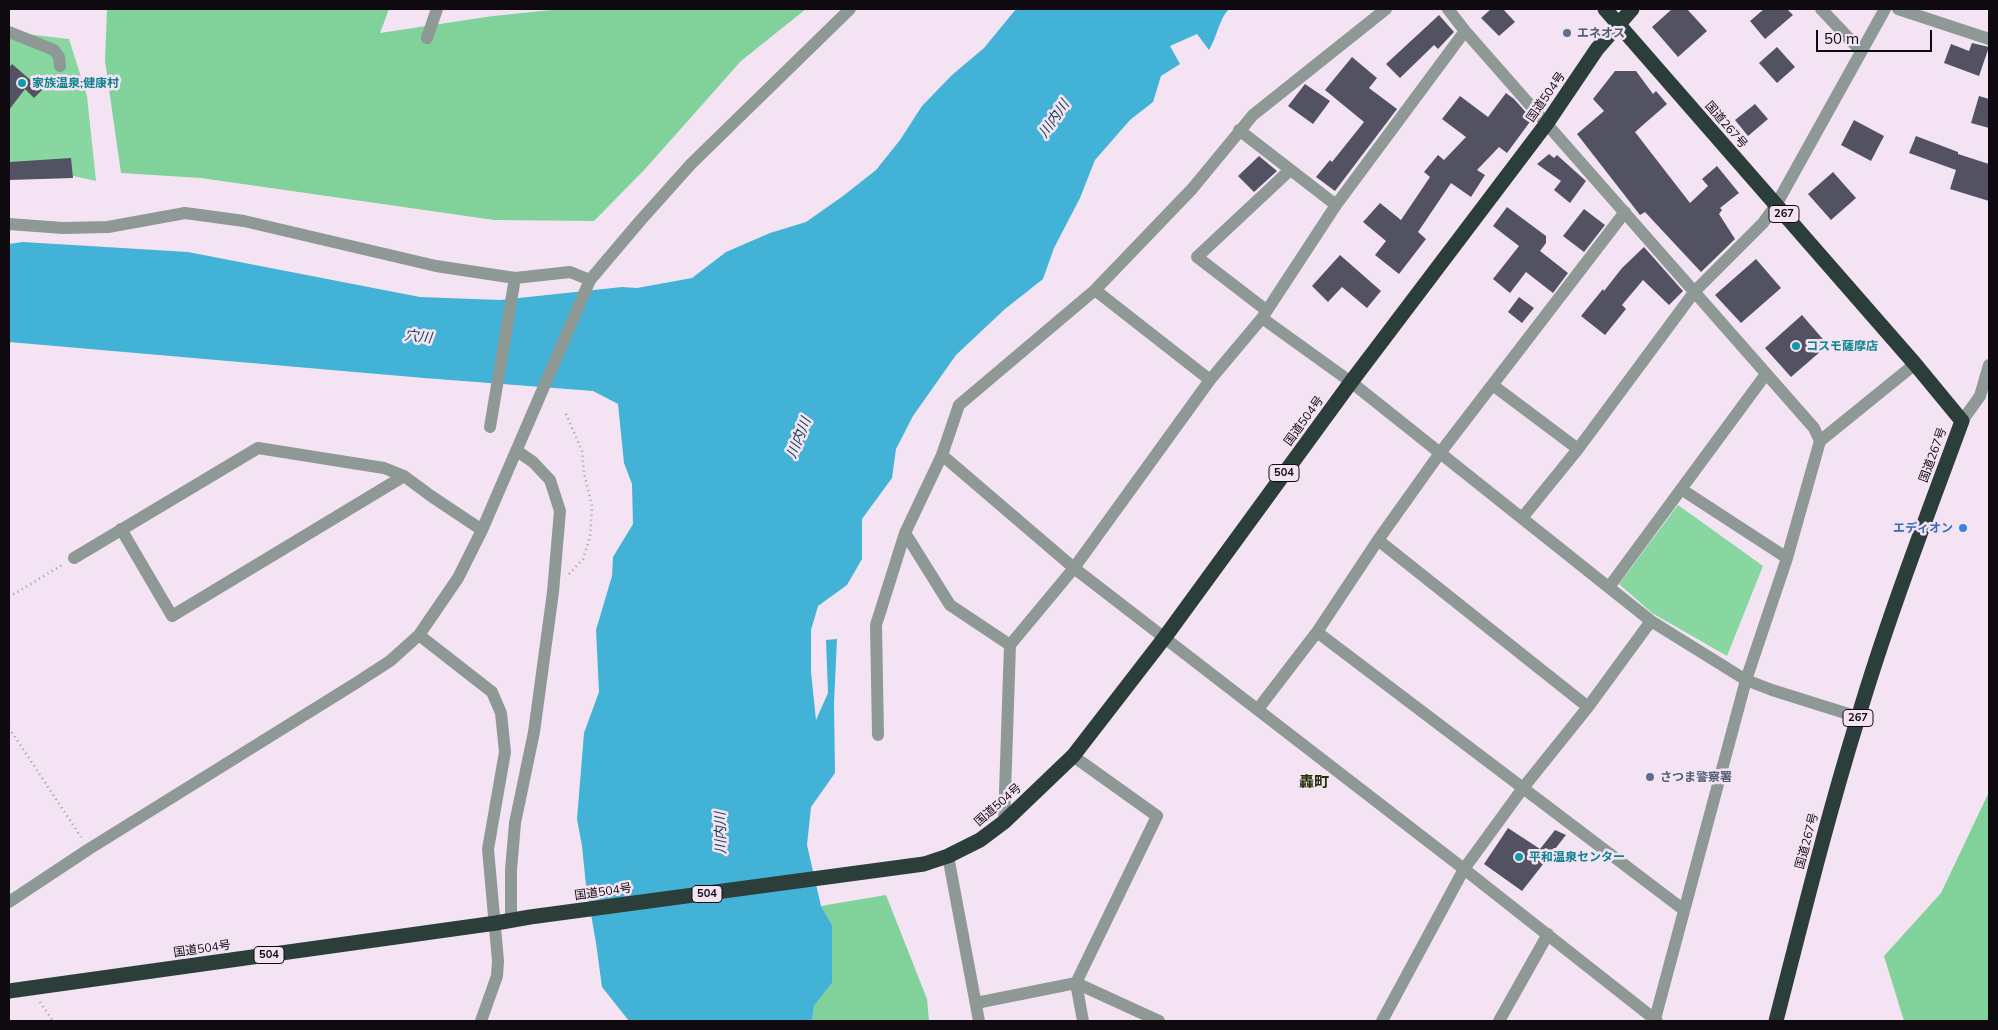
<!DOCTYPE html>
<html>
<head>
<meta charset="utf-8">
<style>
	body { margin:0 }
	#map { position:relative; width:1998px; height:1030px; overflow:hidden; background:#f4e4f3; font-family:Mulish,sans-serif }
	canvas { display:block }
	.frame { position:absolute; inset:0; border:10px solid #0f0a0f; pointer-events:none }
	.scale { position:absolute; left:1816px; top:30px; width:116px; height:22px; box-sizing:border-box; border:2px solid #0f0a0f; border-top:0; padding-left:6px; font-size:15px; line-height:18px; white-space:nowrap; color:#0f0a0f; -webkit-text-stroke:4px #f4e4f3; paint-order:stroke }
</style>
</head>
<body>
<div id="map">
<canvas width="1998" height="1030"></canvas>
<div class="frame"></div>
<div class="scale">50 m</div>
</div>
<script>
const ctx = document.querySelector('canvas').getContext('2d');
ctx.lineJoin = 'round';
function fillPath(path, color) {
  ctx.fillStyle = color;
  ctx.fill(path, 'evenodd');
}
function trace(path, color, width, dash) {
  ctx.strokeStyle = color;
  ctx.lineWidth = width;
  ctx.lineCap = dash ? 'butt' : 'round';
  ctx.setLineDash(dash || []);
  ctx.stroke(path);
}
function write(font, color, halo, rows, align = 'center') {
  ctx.font = font + ' Mulish,"Noto Sans JP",sans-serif';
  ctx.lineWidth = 5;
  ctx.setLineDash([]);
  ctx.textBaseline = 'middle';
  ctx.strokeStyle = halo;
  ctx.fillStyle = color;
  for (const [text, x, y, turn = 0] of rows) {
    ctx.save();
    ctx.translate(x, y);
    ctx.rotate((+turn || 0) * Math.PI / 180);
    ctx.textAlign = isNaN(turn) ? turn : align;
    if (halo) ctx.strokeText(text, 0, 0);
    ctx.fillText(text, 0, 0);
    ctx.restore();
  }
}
const green = new Path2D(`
	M 9,32 L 69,39 L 87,96 L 96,181 L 9,162 Z
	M 1678,505 L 1763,566 L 1727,656 L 1652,613 L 1619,584 Z`);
const forest = new Path2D(`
	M 107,9 L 389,9 L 380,33 L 493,16 L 562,9 L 806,9 L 741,61 L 646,168 L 594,221 L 494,220 L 201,178 L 121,173 L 105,61 Z
	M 1989,792 L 1989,1021 L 1904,1021 L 1884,956 L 1941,893 Z
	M 886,895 L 927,999 L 929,1021 L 812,1021 L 814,1006 L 832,983 L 832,925 L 821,906 Z`);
const water = new Path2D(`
	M 1016,9 L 1229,9 C 1219,19 1217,37 1209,50 L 1197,34 L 1170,46 L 1180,64 L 1161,76 L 1153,102 L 1130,120 L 1095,160 L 1080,198 L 1054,248 L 1043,279 L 1005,309 L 956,355 L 913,416 L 896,449 L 892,478 L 862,519 L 862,559 L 847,585 L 818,606 L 811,630 L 811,672 L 816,720 L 828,693 L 826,640 L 837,639 L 834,703 L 835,773 L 811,807 L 807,845 L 821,906 L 832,925 L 832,983 L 814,1006 L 812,1021 L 629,1021 L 602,987 L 596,943 L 586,885 L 582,846 L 577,819 L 584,733 L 599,692 L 596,630 L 612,576 L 613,557 L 633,524 L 632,484 L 624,463 L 618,404 L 593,391 L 424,378 L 9,342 L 9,244 L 23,242 L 188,252 L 420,297 L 500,300 L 622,287 L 637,288 L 692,278 L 726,252 L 770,233 L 806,222 L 843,196 L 876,170 L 900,140 L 922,106 L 952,75 L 984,48 Z`);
const building = new Path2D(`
	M 1491,9 L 1503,9 L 1515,22 L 1499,36 L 1481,18 Z
	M 1672,9 L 1687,9 L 1707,31 L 1678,57 L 1652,27 Z
	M 1764,9 L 1787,9 L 1793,15 L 1765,39 L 1750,21 Z
	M 1439,15 L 1454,32 L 1438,49 L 1434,45 L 1400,78 L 1386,64 Z
	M 1972,43 L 1989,47 L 1979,76 L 1944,63 L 1951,44 L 1969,51 Z
	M 1777,47 L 1795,67 L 1777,83 L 1759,63 Z
	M 1352,57 L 1377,78 L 1369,88 L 1397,109 L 1335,191 L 1316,177 L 1330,160 L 1332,162 L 1364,122 L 1325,90 Z
	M 12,64 L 42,90 L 34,98 L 25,89 L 9,110 L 9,68 Z
	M 1615,71 L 1636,71 L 1653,94 L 1656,91 L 1667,104 L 1635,132 L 1690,203 L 1708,186 L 1702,179 L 1717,166 L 1739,193 L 1720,208 L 1722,210 L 1719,214 L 1735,239 L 1701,272 L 1645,212 L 1640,215 L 1577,134 L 1604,111 L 1593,99 Z
	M 1305,84 L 1330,101 L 1313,124 L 1288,106 Z
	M 1506,93 L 1514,99 L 1532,119 L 1507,153 L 1499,147 L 1477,170 L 1485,175 L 1471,197 L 1451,183 L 1418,232 L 1426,239 L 1399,274 L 1375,255 L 1386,241 L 1363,222 L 1380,203 L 1401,220 L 1430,177 L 1424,172 L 1438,155 L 1444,160 L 1466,137 L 1442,119 L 1460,96 L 1488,117 Z
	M 1979,96 L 1989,99 L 1989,128 L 1971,123 Z
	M 1755,104 L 1768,119 L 1748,136 L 1735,120 Z
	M 1854,120 L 1884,136 L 1871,161 L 1841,145 Z
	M 1916,136 L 1958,152 L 1958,154 L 1989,164 L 1989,201 L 1950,189 L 1956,170 L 1909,153 Z
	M 1549,154 L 1554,158 L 1557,155 L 1586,181 L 1570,203 L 1554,190 L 1561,181 L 1537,164 Z
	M 1259,156 L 1277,171 L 1254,192 L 1238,176 Z
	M 71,158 L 73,178 L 9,180 L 9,162 Z
	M 1833,172 L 1856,198 L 1831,220 L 1808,194 Z
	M 1507,207 L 1546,236 L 1546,243 L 1540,251 L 1568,273 L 1553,293 L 1526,272 L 1510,293 L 1493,279 L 1519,246 L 1493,226 Z
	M 1584,209 L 1605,225 L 1584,252 L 1563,236 Z
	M 1644,247 L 1683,291 L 1669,305 L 1643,280 L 1622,305 L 1626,309 L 1605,335 L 1581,316 L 1603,289 L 1604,291 L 1622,268 Z
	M 1340,255 L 1381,291 L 1367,308 L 1342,287 L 1328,302 L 1312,286 Z
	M 1756,259 L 1781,288 L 1741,323 L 1715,295 Z
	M 1519,297 L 1534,308 L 1522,323 L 1508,312 Z
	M 1802,315 L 1828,345 L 1791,377 L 1765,348 Z
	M 1508,828 L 1540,849 L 1555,830 L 1566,835 L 1522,891 L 1484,864 Z`);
const path = new Path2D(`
	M 566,414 L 582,451 L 584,473 L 592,506 L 590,537 L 583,559 L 569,574
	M 9,597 L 62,565
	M 9,728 L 81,837
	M 40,1002 L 53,1021`);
const minor = new Path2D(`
	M 1386,9 L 1253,115 L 1192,189 L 1095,290 L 959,405 L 942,455 L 1074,568 L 1464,869 L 1657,1021
	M 1448,9 L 1465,31 L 1814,428 L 1820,441 L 1787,558 L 1746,680 L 1655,1019
	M 1821,9 L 1861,51
	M 1898,9 L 1989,39
	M 9,32 L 54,50 L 59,57 L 60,66
	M 427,38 L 437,9
	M 1239,130 L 1336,205
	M 9,224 L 63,228 L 108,227 L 185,213 L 244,221 L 436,266 L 515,278 L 570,272 L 590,280
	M 1095,290 L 1210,380
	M 1266,310 L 1197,257 L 1290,170
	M 1262,318 L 1351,382 L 1651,621 L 1746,680 L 1772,690 L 1858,717
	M 1494,386 L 1578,449
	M 1962,421 L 1980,396 L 1989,365
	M 490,427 L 515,278
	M 1820,441 L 1915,364
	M 942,455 L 905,533 L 950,605 L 1010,645
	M 1681,489 L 1787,558
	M 1522,518 L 1578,449 L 1695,291 L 1763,223 L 1776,205 L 1885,9
	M 121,529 L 172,616 L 404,476
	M 1378,540 L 1588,707
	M 74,558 L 258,448 L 384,468 L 404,476 L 431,496 L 482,530
	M 1609,587 L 1766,374
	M 1317,632 L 1684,910
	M 419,635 L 492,692 L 501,713 L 505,752 L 488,849 L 498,961 L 497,976 L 481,1021
	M 1258,709 L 1317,632 L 1378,540 L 1440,453 L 1625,212
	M 878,735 L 876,625 L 905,533
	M 1073,756 L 1157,816 L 1076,983 L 1083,1021
	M 1004,822 L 1010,645 L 1074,568 L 1210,380 L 1262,318 L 1336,205 L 1465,31
	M 948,856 L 979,1021
	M 9,902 L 89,849 L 356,683 L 390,661 L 419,635 L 458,578 L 482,530 L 590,280 L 640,221 L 691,164 L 850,9
	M 511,921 L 511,870 L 515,823 L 534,732 L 553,592 L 560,511 L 550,480 L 533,462 L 517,451
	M 976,1003 L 1076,983 L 1159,1021
	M 1382,1021 L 1464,869 L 1523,788 L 1588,707 L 1651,621
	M 1499,1021 L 1548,934`);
const highway = new Path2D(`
	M 1605,9 L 1915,364 L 1962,421 C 1926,519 1888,617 1858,718 C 1827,818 1802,920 1776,1021
	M 9,991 L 496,923 L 530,917 L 924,864 L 948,856 L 980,840 L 1004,822 L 1073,756 L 1165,637 L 1351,382 L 1547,123 L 1597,49 L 1632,9`);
const markers = [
	[1567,33,5,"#5c6f8a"],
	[22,83,5,"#0f9aa8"],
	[1796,346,5,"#0f9aa8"],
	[1963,528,5,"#3f7fe0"],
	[1650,777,5,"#5c6f8a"],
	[1519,857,5,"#0f9aa8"]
];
const shields = [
	[1784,214,30],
	[1284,473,30],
	[1858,718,30],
	[707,894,30],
	[269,955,30]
];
const shieldNames = [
	["267",1784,214],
	["504",1284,473],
	["267",1858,718],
	["504",707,894],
	["504",269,955]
];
const serviceNames = [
	["エネオス",1577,33],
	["さつま警察署",1660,777]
];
const cultureNames = [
	["家族温泉;健康村",32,83],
	["コスモ薩摩店",1806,346],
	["平和温泉センター",1529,857]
];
const streetNames = [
	["国道504号",1546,97,-55],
	["国道267号",1726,125,49],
	["国道504号",1304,421,-54],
	["国道267号",1933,455,-70],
	["国道504号",998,805,-41],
	["国道267号",1807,841,-75],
	["国道504号",603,892,-8],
	["国道504号",202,949,-8]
];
const shopNames = [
	["エディオン",1953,528]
];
const waterNames = [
	["川内川",1054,119,-55],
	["穴川",418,337,6],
	["川内川",799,438,-68],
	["川内川",721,833,-91]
];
const quarterNames = [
	["轟町",1314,782]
];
fillPath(green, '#88d7a1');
fillPath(forest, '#81d19a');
fillPath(water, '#43b2d7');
fillPath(building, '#535262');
trace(path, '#a296a2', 2.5, [1, 4]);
trace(minor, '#8e9895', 12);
trace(highway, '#2b3e3a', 15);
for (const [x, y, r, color] of markers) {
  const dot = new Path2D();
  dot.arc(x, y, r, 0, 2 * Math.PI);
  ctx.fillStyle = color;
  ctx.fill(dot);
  trace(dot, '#f4e4f3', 2);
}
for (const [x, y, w] of shields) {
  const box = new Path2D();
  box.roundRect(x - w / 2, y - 8.5, w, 17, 4);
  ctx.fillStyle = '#f4e4f3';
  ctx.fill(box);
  trace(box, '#0f0a0f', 1);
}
write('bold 11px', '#0f0a0f', null, shieldNames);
write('bold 12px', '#4e5e75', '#f4e4f3', serviceNames, 'left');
write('bold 12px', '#0d838f', '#f4e4f3', cultureNames, 'left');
write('12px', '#0f0a0f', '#f4e4f3', streetNames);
write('bold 12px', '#366cbe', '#f4e4f3', shopNames, 'right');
write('italic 14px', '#0a3c4c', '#f4e4f3', waterNames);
write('bold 15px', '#252f08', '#f4e4f3', quarterNames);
</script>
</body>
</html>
